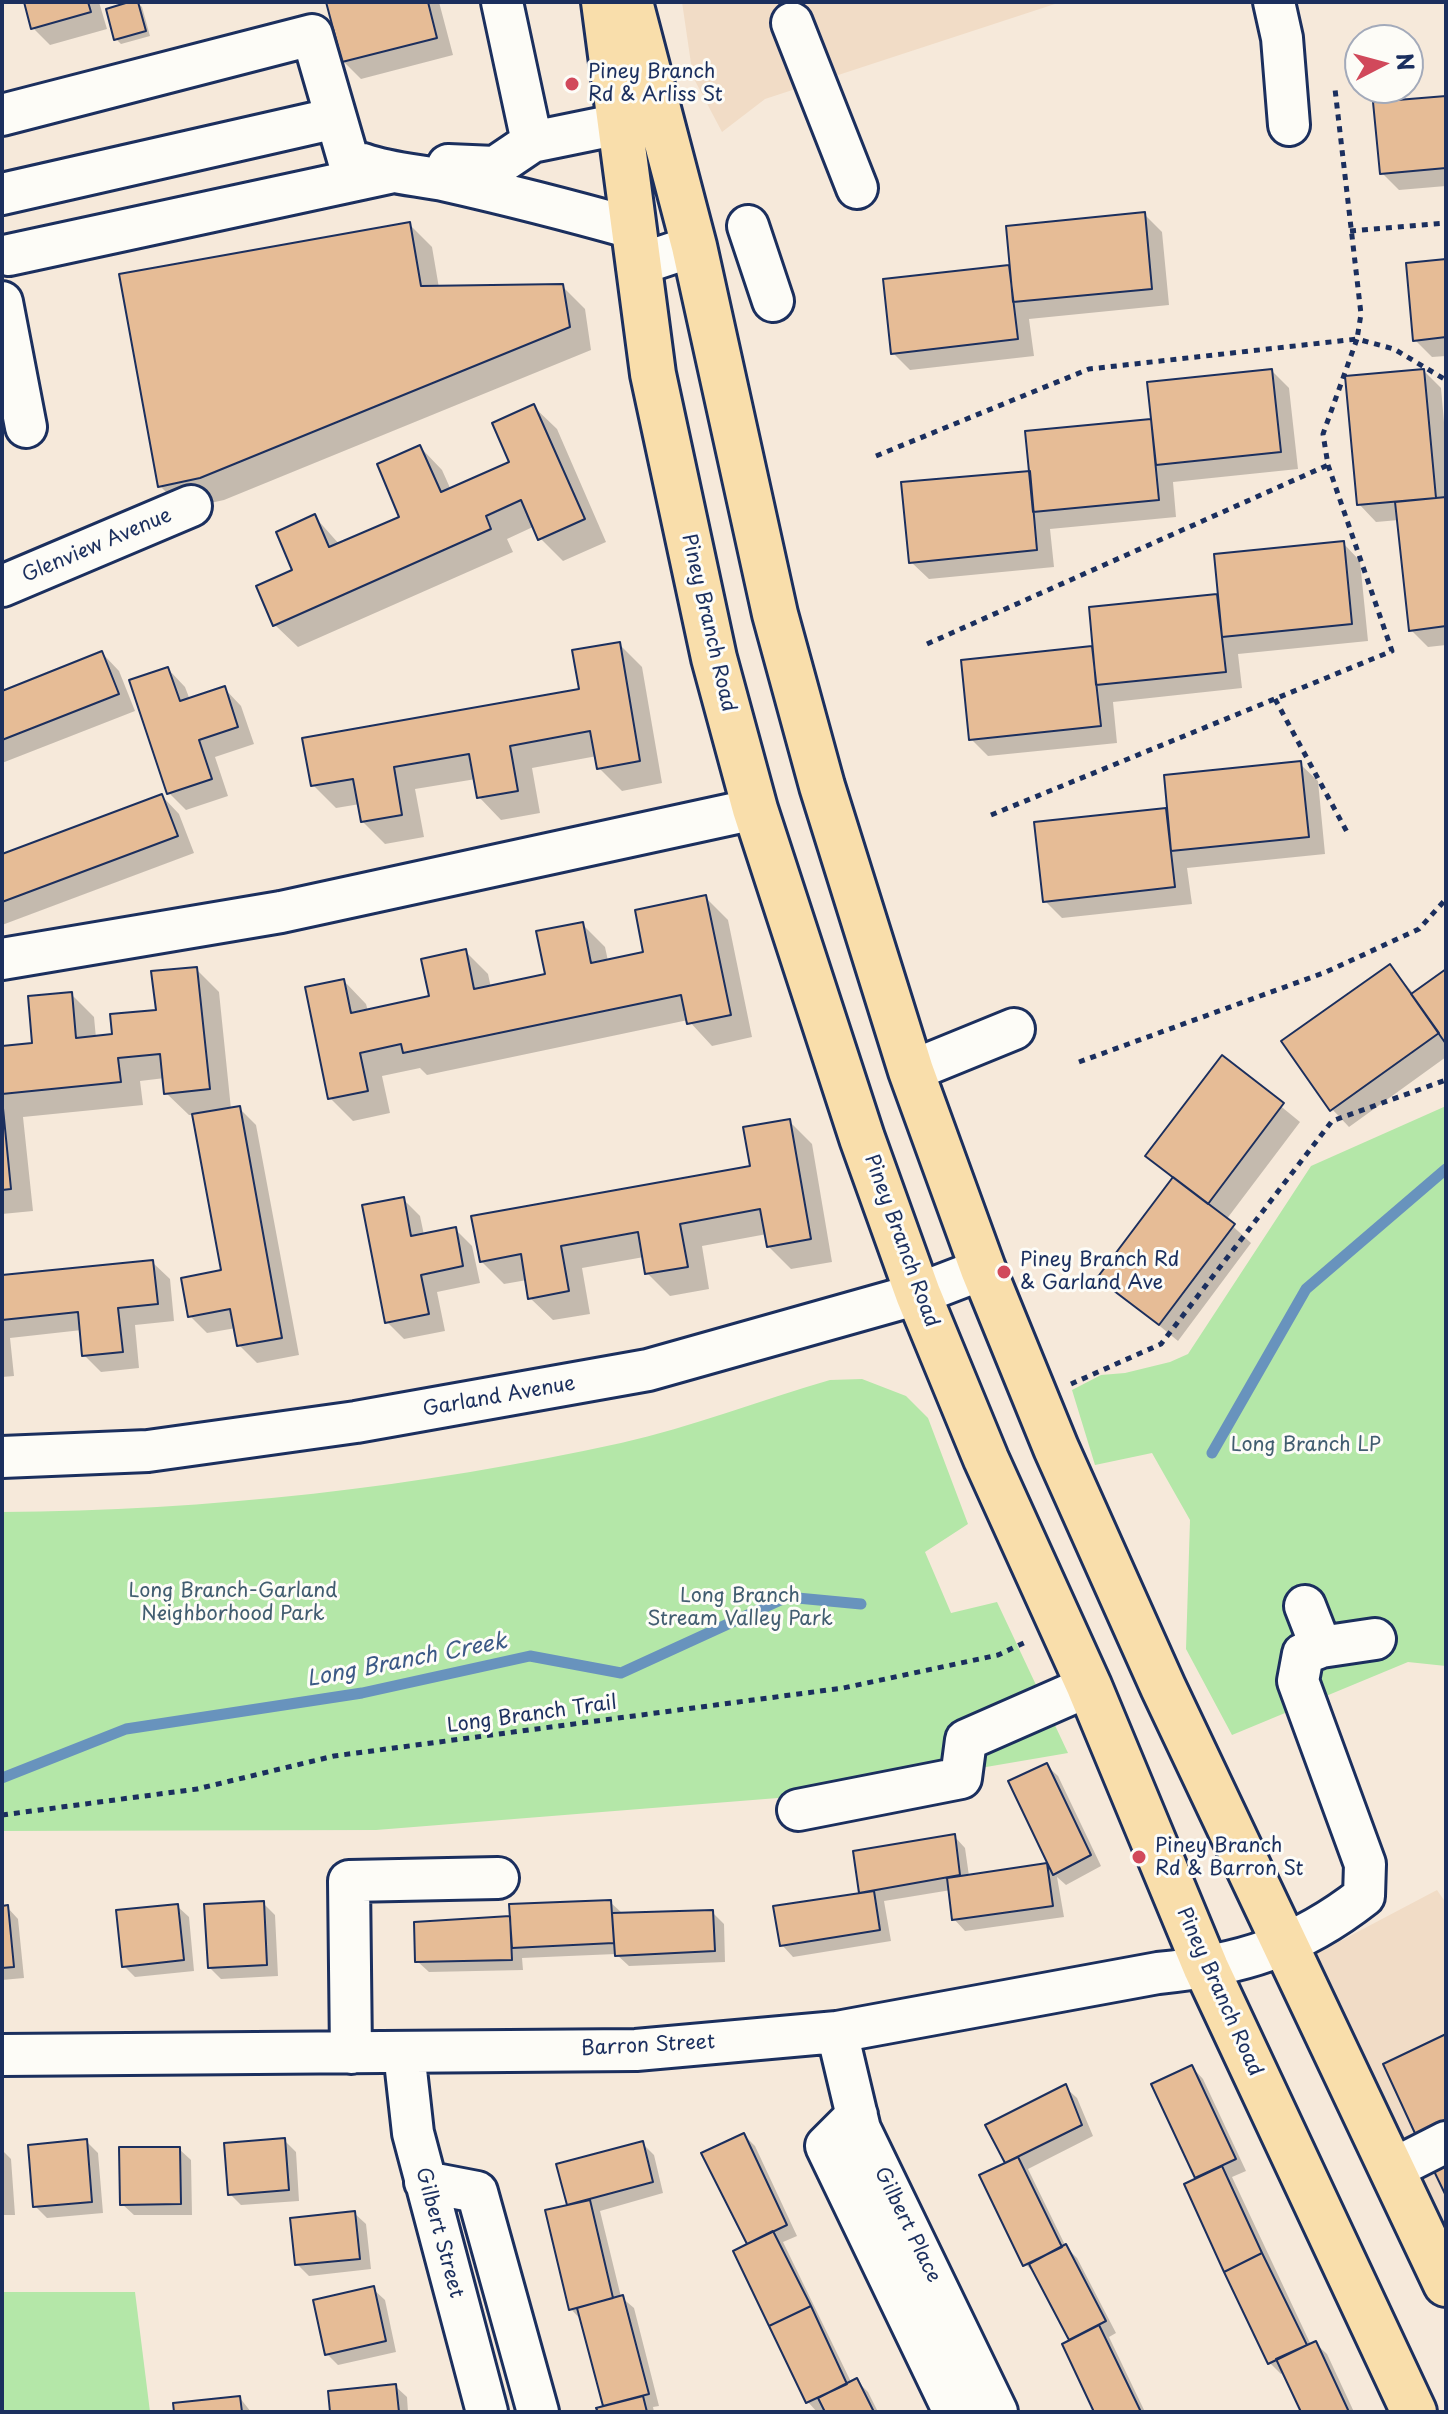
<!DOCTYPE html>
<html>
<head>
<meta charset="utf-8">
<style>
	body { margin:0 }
	#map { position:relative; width:1448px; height:2414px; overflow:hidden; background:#f6e9da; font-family:"Playpen Sans",sans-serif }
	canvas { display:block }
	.frame { position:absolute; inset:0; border:4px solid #1b2f5e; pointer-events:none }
	.north { position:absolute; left:1344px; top:24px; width:80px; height:80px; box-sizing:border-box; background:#fdfcf7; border:2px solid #a3aaba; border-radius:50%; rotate:84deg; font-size:22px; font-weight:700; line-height:32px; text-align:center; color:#1b2f5e }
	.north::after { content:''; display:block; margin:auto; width:28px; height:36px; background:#d1495b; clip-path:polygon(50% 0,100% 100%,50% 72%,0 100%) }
</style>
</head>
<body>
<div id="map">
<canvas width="1448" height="2414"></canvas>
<div class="frame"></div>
<div class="north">N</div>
</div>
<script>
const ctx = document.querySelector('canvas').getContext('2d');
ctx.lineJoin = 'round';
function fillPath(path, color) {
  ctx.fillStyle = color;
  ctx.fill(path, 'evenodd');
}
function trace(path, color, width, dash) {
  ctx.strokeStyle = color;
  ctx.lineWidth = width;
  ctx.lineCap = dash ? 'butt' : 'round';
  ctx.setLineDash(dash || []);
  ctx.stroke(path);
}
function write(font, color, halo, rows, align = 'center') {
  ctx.font = font + ' "Playpen Sans",sans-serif';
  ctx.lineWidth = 6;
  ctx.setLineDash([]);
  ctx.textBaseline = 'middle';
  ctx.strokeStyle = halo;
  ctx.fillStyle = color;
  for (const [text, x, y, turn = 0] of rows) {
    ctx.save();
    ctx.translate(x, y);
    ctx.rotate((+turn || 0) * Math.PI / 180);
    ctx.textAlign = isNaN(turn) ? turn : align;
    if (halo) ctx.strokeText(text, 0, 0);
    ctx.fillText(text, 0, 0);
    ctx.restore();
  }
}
const built = new Path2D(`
	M 682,2 L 1061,2 L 765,99 L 722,132 L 693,77 Z
	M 1437,1890 L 1446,1903 L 1446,2251 L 1308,1958 Z`);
const green = new Path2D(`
	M 1446,1106 L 1446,1666 L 1408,1662 L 1232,1735 L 1186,1649 L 1190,1520 L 1152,1453 L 1095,1465 L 1072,1390 L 1101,1375 L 1125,1373 L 1170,1362 L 1188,1354 L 1311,1166 Z
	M 862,1379 L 906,1396 L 928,1418 L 968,1524 L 925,1552 L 951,1613 L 997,1602 L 1068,1753 L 828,1794 L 376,1830 L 2,1831 L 2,1512 C 207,1511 421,1487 621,1443 C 692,1427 761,1400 830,1380 Z
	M 2,2292 L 135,2292 L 150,2412 L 2,2412 Z`);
const shadow = new Path2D(`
	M 26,2 L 99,2 L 107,29 L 50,45 L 33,28 Z
	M 137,2 L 142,7 L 150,36 L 121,44 L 116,39 Z
	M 328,2 L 439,2 L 453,55 L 361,79 L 343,61 Z
	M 1446,98 L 1446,186 L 1399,190 L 1382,173 Z
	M 1144,214 L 1162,232 L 1169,305 L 1029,319 L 1034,356 L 910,370 L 893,353 L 885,281 L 1011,267 Z
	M 409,224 L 432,247 L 439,288 L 562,286 L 585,309 L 591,350 L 224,500 L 183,509 L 160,486 Z
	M 1446,261 L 1446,356 L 1432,357 L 1415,340 Z
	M 1272,371 L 1289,388 L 1298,469 L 1173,482 L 1176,517 L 1050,529 L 1054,567 L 929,579 L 911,562 L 1032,473 L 1027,433 L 1154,421 Z
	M 1424,371 L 1441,388 L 1446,445 L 1446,645 L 1428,647 L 1411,630 L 1399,520 L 1376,522 L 1359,504 Z
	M 534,407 L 557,429 L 606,542 L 563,561 L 540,538 L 535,526 L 507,539 L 513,552 L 298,647 L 275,625 L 315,517 L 340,545 L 402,518 L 420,447 L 442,470 L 451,490 L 512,463 Z
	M 1343,543 L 1360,561 L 1368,641 L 1238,654 L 1242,688 L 1113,702 L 1117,743 L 988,756 L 971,739 L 963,662 L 1094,648 L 1091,609 L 1220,596 Z
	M 619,644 L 642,667 L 662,783 L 622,791 L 599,768 L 597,756 L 532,768 L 540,813 L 501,820 L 479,797 L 476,779 L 415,789 L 424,837 L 385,844 L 362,821 L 360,804 L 336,808 L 313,785 L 582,691 Z
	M 102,653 L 119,671 L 135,711 L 2,763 L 2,693 Z
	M 168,669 L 185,687 L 190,700 L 224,688 L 241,706 L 254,744 L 215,757 L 228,796 L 186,810 L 169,793 Z
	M 1300,764 L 1318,781 L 1325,854 L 1187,868 L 1192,904 L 1062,918 L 1045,901 L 1036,824 L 1169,810 Z
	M 162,796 L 179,814 L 194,853 L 2,925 L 2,857 Z
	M 705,897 L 728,920 L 752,1037 L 712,1046 L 688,1020 L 427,1075 L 420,1068 L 382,1076 L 390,1113 L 353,1121 L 330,1098 L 344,981 L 366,1004 L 368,1011 L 431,998 L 465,951 L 488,974 L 491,988 L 548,976 L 582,924 L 605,947 L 608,961 L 646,953 Z
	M 1390,966 L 1414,994 L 1446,972 L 1446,1057 L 1349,1127 L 1332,1109 Z
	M 196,969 L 219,992 L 231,1109 L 239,1108 L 256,1125 L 299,1355 L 257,1363 L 239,1345 L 236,1328 L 207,1333 L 190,1316 L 223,1272 L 194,1115 L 189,1115 L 166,1093 L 165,1078 L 140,1081 L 143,1105 L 23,1117 L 33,1211 L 2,1214 L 2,1048 L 34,1045 L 71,994 L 94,1017 L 96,1038 L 114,1036 L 158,1012 Z
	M 1222,1058 L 1300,1122 L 1226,1220 L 1251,1243 L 1178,1341 L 1100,1277 L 1174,1180 L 1148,1156 Z
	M 789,1121 L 812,1144 L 832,1262 L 791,1269 L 768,1246 L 767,1234 L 702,1246 L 709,1289 L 670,1296 L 647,1273 L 644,1257 L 582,1268 L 590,1314 L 553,1320 L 530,1298 L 527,1280 L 504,1284 L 481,1261 L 753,1168 Z
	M 403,1199 L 420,1216 L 424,1235 L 455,1229 L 472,1246 L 480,1283 L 437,1292 L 445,1331 L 404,1339 L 387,1322 Z
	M 2,1258 L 4,1277 L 152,1262 L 170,1279 L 174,1321 L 135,1325 L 139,1368 L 101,1372 L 84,1355 L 82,1330 L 10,1338 L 14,1376 L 2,1377 Z
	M 1046,1765 L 1058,1776 L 1101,1866 L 1066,1885 L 1057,1877 L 1064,1917 L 965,1931 L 954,1919 L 951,1890 L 884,1901 L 891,1941 L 793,1957 L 782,1945 L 861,1895 L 855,1853 L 954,1836 L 965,1848 L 969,1876 L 1046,1865 L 1053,1872 Z
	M 610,1902 L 622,1913 L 712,1912 L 724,1924 L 725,1962 L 629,1966 L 616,1954 L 522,1958 L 523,1970 L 429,1972 L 417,1961 L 512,1918 Z
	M 263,1903 L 275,1915 L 278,1976 L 221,1979 L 210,1968 Z
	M 177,1906 L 189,1917 L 194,1971 L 135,1977 L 124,1966 Z
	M 7,1907 L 18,1919 L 24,1978 L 2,1980 L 2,1908 Z
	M 1192,2067 L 1203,2079 L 1246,2171 L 1232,2177 L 1311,2345 L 1315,2343 L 1327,2354 L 1354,2412 L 1304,2412 L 1285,2372 L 1281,2374 L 1270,2363 L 1198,2179 L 1154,2085 Z
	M 1065,2087 L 1077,2098 L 1093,2136 L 1028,2169 L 1066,2247 L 1077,2258 L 1116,2333 L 1109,2337 L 1145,2412 L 1097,2412 L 1071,2341 L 1038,2276 L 1025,2264 L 1008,2164 L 987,2126 Z
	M 744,2135 L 755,2146 L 797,2236 L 783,2242 L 852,2384 L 857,2381 L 868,2392 L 878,2412 L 817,2412 L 808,2402 L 749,2245 Z
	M 284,2140 L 296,2152 L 299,2201 L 241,2205 L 230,2194 Z
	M 86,2141 L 98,2153 L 103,2213 L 47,2218 L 35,2206 Z
	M 642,2143 L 654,2155 L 663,2193 L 600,2211 L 621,2297 L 634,2308 L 659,2406 L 653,2407 L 654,2412 L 600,2412 L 605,2408 L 582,2321 L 571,2309 L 569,2207 L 558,2165 Z
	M 179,2149 L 191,2160 L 192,2215 L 134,2215 L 122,2204 Z
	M 2,2150 L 11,2159 L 15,2215 L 2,2215 Z
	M 354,2213 L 366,2224 L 371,2269 L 309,2276 L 297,2264 Z
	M 373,2289 L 385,2300 L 396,2352 L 338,2365 L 327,2354 Z
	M 395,2386 L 407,2397 L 408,2412 L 332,2412 Z
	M 240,2398 L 251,2412 L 176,2412 Z`);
const stream = new Path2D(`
	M 1212,1453 L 1306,1289 L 1446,1169
	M 2,1778 L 126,1729 L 362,1693 L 530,1656 L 621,1673 L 787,1597 L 861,1604`);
const building = new Path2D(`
	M 24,2 L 88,2 L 91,12 L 31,29 Z
	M 129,2 L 138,2 L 146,31 L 114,40 L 106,9 Z
	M 326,2 L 428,2 L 437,38 L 342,62 Z
	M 1446,96 L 1446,168 L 1380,174 L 1373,102 Z
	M 1145,212 L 1152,289 L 1013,302 L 1006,226 Z
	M 410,222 L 421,286 L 563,284 L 570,327 L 200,478 L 158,487 L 119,274 Z
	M 1446,259 L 1446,337 L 1413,341 L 1406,263 Z
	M 1009,265 L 1018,339 L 891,354 L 883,279 Z
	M 1272,369 L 1281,452 L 1156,465 L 1147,382 Z
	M 1424,369 L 1436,498 L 1357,505 L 1345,376 Z
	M 534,404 L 585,519 L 538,540 L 521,500 L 486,516 L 491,529 L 273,626 L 256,586 L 292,570 L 276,532 L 315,514 L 329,547 L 399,517 L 377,464 L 420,445 L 441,492 L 509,462 L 492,423 Z
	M 1151,419 L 1159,500 L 1033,512 L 1025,431 Z
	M 1030,471 L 1037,550 L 909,563 L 901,482 Z
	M 1446,497 L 1446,626 L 1409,631 L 1395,502 Z
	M 1344,541 L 1352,624 L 1222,637 L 1214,554 Z
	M 1217,594 L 1226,672 L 1096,685 L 1089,607 Z
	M 620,642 L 640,761 L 597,769 L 590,731 L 510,746 L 518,791 L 477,798 L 469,754 L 394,767 L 402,815 L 361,822 L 353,779 L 311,786 L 302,738 L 579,689 L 572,650 Z
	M 1092,646 L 1101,726 L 969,740 L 961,660 Z
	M 102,651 L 119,694 L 2,740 L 2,691 Z
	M 168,667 L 180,701 L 225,686 L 238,727 L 199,740 L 212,779 L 167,794 L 129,680 Z
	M 1301,761 L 1309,837 L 1171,851 L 1164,775 Z
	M 162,794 L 178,836 L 2,902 L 2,854 Z
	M 1166,808 L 1175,887 L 1043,902 L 1034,822 Z
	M 706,895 L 731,1015 L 687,1024 L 681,995 L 403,1053 L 401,1044 L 360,1053 L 368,1091 L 328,1099 L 305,987 L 344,979 L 351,1013 L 429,996 L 421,959 L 466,949 L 474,989 L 545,974 L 536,931 L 583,922 L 591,963 L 643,952 L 635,910 Z
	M 1390,964 L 1439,1033 L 1330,1111 L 1281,1041 Z
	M 197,967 L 210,1089 L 164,1094 L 160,1054 L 118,1058 L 121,1082 L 2,1094 L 2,1046 L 32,1043 L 28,996 L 72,992 L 76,1038 L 112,1034 L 110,1014 L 156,1010 L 151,971 Z
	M 1446,969 L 1446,1044 L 1411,994 Z
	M 1222,1055 L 1284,1103 L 1208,1204 L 1145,1156 Z
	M 2,1098 L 11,1189 L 2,1190 Z
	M 240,1106 L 282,1338 L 237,1346 L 230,1309 L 188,1317 L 181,1278 L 221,1270 L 192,1114 Z
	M 790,1119 L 811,1239 L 767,1247 L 760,1209 L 680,1224 L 688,1267 L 645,1274 L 638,1232 L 561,1246 L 569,1291 L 528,1299 L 521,1254 L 480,1262 L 471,1216 L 750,1166 L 743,1127 Z
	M 1173,1177 L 1235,1224 L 1159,1325 L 1097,1278 Z
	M 404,1197 L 411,1236 L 456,1227 L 463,1266 L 421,1275 L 429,1314 L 385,1323 L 362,1205 Z
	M 153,1260 L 158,1304 L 118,1308 L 123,1352 L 82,1356 L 78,1312 L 2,1320 L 2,1275 Z
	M 1047,1763 L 1091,1855 L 1053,1875 L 1008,1781 Z
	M 955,1834 L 960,1875 L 859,1893 L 853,1851 Z
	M 1047,1863 L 1053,1906 L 952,1920 L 947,1878 Z
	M 874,1891 L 880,1930 L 780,1946 L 773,1906 Z
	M 611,1900 L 614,1943 L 512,1948 L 509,1904 Z
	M 264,1901 L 267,1965 L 208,1968 L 204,1904 Z
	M 178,1904 L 184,1960 L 122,1967 L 116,1910 Z
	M 8,1905 L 14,1967 L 2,1968 L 2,1906 Z
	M 713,1910 L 715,1951 L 615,1956 L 612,1913 Z
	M 510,1916 L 512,1960 L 415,1962 L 414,1922 Z
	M 1446,2034 L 1446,2129 L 1419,2142 L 1383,2064 Z
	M 1192,2065 L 1236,2159 L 1195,2178 L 1151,2084 Z
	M 1066,2084 L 1082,2125 L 1005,2163 L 985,2125 Z
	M 744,2133 L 787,2225 L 747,2244 L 701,2153 Z
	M 285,2138 L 289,2190 L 228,2195 L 224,2143 Z
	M 87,2139 L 92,2202 L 33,2207 L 28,2145 Z
	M 643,2141 L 653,2182 L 567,2205 L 556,2164 Z
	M 119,2147 L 180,2147 L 181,2204 L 120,2205 Z
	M 1018,2157 L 1062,2247 L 1023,2266 L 979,2175 Z
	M 1446,2162 L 1446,2196 L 1433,2169 Z
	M 1222,2166 L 1262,2253 L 1224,2272 L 1184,2184 Z
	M 590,2200 L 613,2298 L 569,2310 L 545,2210 Z
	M 355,2211 L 360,2259 L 295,2265 L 290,2218 Z
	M 773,2231 L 811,2306 L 769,2326 L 733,2251 Z
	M 1066,2244 L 1106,2321 L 1069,2340 L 1029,2264 Z
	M 1262,2253 L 1307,2345 L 1268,2364 L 1224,2272 Z
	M 374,2286 L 386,2341 L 325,2355 L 313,2300 Z
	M 623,2295 L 649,2394 L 603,2406 L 577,2308 Z
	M 811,2306 L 847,2384 L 806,2403 L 769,2326 Z
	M 1099,2325 L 1141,2412 L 1094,2412 L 1062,2344 Z
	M 1316,2341 L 1349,2412 L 1301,2412 L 1276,2359 Z
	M 857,2378 L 874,2412 L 825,2412 L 818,2398 Z
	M 396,2384 L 399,2412 L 330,2412 L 328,2391 Z
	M 240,2396 L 242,2412 L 174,2412 L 173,2403 Z
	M 643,2396 L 647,2412 L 598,2412 L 596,2408 Z`);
const path = new Path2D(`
	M 1350,231 L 1446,223
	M 876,456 L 1089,369 L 1357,339 L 1361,314 L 1335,89
	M 927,644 L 1328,465
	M 1275,699 L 1347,832
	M 991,815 L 1392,651 L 1328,465 L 1323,434 L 1357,339 L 1394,349 L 1446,380
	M 1079,1062 L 1326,972 L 1419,929 L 1446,899
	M 1071,1384 L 1161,1344 L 1332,1121 L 1446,1080
	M 2,1815 L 197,1789 L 334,1756 L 843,1688 L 998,1655 L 1028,1641`);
const minor = new Path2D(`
	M 502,2 L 532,142
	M 1274,2 L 1282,38 L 1289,125
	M 792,23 L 857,188
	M 2,115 L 312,35 L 348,159
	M 363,164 C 391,174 419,175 447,181 C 509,195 571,211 632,228
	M 448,165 L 495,167 L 532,142 L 620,124
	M 2,194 L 336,118
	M 748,226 L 773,301
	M 9,255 L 389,173
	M 637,265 L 694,246
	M 2,302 L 26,427
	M 2,586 L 191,506
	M 2,959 L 281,912 L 755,809
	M 911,1071 L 1014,1029
	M 2,1457 L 148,1451 L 356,1422 L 648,1370 L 918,1294 L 983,1269
	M 1305,1606 L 1321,1647
	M 798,1810 L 961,1778 L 966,1740 L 1089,1686
	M 837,2032 L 860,2129 L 997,2412
	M 404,2052 L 413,2133 L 487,2412
	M 351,2053 L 349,1881 L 498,1878
	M 2,2055 L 636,2050 L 837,2032 L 1158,1973 C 1240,1965 1299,1947 1364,1896 L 1365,1864 L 1298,1681 L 1303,1654 L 1321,1647 L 1375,1639
	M 857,2115 L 826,2146 L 954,2412
	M 1391,2170 L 1446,2142
	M 425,2182 L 477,2192 L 538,2412`);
const major = new Path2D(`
	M 604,2 L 653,374 L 714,658 L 755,809 L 862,1138 L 918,1294 L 986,1459 L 1089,1686 L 1206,1968 L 1414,2412
	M 630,2 L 694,246 L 775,614 L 822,786 L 911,1071 L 983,1269 L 1056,1448 L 1163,1687 L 1446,2284`);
const markers = [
	[572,84,8,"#d1495b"],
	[1004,1272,8,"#d1495b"],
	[1139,1857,8,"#d1495b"]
];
const poiNames = [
	["Piney Branch",588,72],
	["Rd & Arliss St",588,95],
	["Piney Branch Rd",1020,1260],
	["& Garland Ave",1020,1283],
	["Piney Branch",1155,1846],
	["Rd & Barron St",1155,1869]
];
const streetNames = [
	["Glenview Avenue",97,546,-23],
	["Piney Branch Road",708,623,77],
	["Piney Branch Road",901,1241,70],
	["Garland Avenue",499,1397,-10],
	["Long Branch Trail",532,1715,-8],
	["Piney Branch Road",1219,1992,66],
	["Barron Street",648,2046,-3],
	["Gilbert Place",907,2225,64],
	["Gilbert Street",439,2233,75]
];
const parkNames = [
	["Long Branch LP",1306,1445],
	["Long Branch-Garland",233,1591],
	["Neighborhood Park",233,1614],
	["Long Branch",740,1596],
	["Stream Valley Park",740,1619]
];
const waterNames = [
	["Long Branch Creek",407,1661,-11]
];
fillPath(built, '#f1dcc6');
fillPath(green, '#b4e7a8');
fillPath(shadow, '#0003');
trace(stream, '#6893bd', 11);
fillPath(building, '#e6bc96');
trace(building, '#1b2f5e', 2);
trace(minor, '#1b2f5e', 46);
trace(major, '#1b2f5e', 50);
trace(path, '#1b2f5e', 5, [6, 6]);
trace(minor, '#fdfcf7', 40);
trace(major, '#f9deab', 44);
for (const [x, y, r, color] of markers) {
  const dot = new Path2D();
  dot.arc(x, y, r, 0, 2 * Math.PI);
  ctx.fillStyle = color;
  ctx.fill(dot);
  trace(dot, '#fdfcf7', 3);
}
write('20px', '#1b2f5e', '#fdfcf7', poiNames, 'left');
write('20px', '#1b2f5e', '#fdfcf7', streetNames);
write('20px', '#415d70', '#fdfcf7', parkNames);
write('italic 22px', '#3b5986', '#fdfcf7', waterNames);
</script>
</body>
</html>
